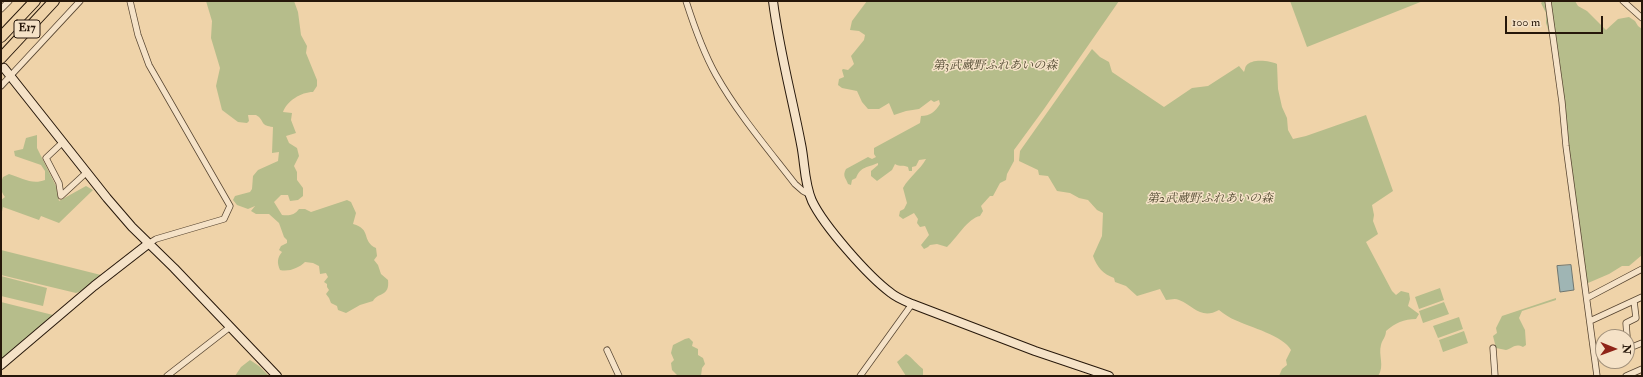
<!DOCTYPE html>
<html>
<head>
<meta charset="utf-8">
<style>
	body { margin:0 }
	#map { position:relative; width:1643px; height:377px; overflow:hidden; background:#efd3a9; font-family:"IM FELL Double Pica",serif }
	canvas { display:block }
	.frame { position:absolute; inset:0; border:2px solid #26170a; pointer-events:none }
	.north { position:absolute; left:1595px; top:329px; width:40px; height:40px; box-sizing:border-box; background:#f5e2c7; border:1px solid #a2917b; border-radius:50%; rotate:91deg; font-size:11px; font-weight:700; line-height:16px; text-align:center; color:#26170a }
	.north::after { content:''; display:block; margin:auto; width:14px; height:18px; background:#8f2418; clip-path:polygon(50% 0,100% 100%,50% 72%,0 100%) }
	.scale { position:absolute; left:1505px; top:16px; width:98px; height:18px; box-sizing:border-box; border:2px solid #26170a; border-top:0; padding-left:5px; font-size:12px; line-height:14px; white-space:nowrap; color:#26170a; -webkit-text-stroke:3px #f5e2c7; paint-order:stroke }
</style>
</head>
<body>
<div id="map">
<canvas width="1643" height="377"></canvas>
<div class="frame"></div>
<div class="north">N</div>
<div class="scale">100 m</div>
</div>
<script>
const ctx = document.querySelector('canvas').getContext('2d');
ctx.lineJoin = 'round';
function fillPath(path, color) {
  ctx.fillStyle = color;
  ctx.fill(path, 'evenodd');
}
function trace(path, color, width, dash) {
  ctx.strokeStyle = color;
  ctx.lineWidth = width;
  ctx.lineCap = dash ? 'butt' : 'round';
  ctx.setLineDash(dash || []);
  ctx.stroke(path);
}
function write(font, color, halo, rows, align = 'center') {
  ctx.font = font + ' "IM FELL Double Pica","Noto Serif JP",serif';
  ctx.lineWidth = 3;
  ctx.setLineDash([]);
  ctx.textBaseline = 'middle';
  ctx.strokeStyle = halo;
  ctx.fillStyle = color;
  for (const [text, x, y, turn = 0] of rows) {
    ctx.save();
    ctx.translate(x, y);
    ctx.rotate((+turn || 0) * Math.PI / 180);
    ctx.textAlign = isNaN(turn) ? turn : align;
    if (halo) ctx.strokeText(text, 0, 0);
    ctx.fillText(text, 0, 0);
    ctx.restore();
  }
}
const green = new Path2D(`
	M 206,1 L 294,1 L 298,12 L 301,35 L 307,46 L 306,53 L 317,80 L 317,86 L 313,92 C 301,92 287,101 283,112 L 292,113 L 291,120 L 296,133 L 286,136 L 289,143 L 297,148 L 299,156 L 294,166 L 297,172 L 297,180 L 303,188 L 303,196 L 298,200 L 290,201 L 288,195 L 281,195 L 274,202 L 282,215 C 289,216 295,215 299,209 L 305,209 L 311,212 L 347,200 L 351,202 L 356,213 L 353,224 C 372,229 361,241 376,248 L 377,256 L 374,260 L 378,265 L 381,274 L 388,280 C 390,297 378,292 373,301 L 360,305 L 346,313 L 338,310 L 337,306 L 331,303 L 329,298 L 326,294 L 329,290 L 327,287 L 327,284 L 324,282 L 328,277 L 326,273 L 320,274 L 319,266 L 313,263 L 305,262 C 299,268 289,272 280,270 C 277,263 277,258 282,252 L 279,250 L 281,246 L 287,243 L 287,240 L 284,237 L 279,223 L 269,214 L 256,214 L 251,211 L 255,206 L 248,209 L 237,205 L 233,200 L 235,196 L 250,192 L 252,189 L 253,176 L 258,170 L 278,161 L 279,152 L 272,153 L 273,127 C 261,125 265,124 259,117 L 256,115 L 248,115 L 249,121 L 247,123 L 238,122 L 222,110 L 216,86 L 220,68 L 211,38 L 212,21 Z
	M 867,1 L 1119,1 L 1044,109 L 1014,150 L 1014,161 L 1007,174 L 1006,180 L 1000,183 L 993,196 L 990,196 L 981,206 L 983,211 L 980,216 C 968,218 956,239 947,247 L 937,244 L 930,245 L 928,247 L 924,249 L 921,245 L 929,235 L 925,226 L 920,227 L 917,223 L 918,219 L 914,213 L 903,219 L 899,216 L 900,211 L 904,209 L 907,203 L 903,188 C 909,177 920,170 926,159 L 919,160 L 916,166 L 912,167 L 912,171 L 909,171 L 908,167 C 904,165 900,167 895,164 L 892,170 L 877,181 L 871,176 L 871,171 L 878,165 L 878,163 C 867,168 861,166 856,178 L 852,180 L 851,185 L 848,184 C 846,178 842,176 846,169 L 868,157 L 872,159 L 876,157 L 874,154 L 874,148 L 920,123 L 921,116 C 930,116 935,112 940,104 L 939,100 L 934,102 L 931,100 L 919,109 L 906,111 L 894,115 L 889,103 L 879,109 L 868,109 L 862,102 L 857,91 L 842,88 L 838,85 L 839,79 L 844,77 L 842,70 L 843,69 L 848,70 L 854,64 L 851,56 L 864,40 L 865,35 L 859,31 L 850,30 L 852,21 Z
	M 1290,1 L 1423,1 L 1307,47 Z
	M 1543,1 L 1575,1 L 1578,6 L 1587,11 L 1606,30 L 1618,19 L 1629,17 L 1635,21 L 1638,26 L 1642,29 L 1642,255 L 1629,266 L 1622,266 L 1609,274 L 1588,283 L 1586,280 L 1556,70 L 1553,58 L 1552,41 L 1546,23 L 1546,13 L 1541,3 Z
	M 1092,49 L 1100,57 L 1109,62 L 1112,72 L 1164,107 L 1192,88 L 1208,86 L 1239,66 L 1244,72 C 1245,70 1245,67 1246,66 C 1252,58 1270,61 1277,64 L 1278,89 L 1282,107 L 1287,118 L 1288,130 L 1293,139 L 1306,136 L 1366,115 L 1393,191 L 1372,205 L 1374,215 L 1373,221 L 1378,234 L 1366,242 L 1392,291 L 1396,295 L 1401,291 L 1409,293 L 1410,299 L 1408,306 L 1419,314 L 1416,319 C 1404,319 1395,323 1386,331 C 1386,337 1382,340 1381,345 C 1378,355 1385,366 1378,376 L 1279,376 L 1282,369 L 1287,365 L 1286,360 L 1291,350 C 1284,336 1250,327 1235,320 C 1230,318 1224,314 1219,310 C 1201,320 1194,306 1179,300 C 1175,298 1170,300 1166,300 L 1160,289 L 1137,296 L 1126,286 L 1115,282 L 1114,278 C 1103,274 1097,267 1093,256 L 1102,236 L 1103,213 L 1097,210 L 1088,200 L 1079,198 L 1070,193 L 1057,191 L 1048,176 L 1039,175 L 1038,170 L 1019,161 L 1020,151 Z
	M 37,135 L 37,148 L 56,186 L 59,201 L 86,186 L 93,190 L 59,223 L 41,216 L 39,220 L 3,207 L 1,216 L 1,200 L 5,197 C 0,191 0,184 3,177 L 9,174 C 22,178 32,185 45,180 L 45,171 L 41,165 L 15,156 L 14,151 L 23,149 L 26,138 Z
	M 1,250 L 101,275 L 81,291 L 76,293 L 1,275 Z
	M 1,276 L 47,288 L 43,306 L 1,296 Z
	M 1440,288 L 1444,300 L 1419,309 L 1415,297 Z
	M 1556,298 L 1556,300 L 1522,311 L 1519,318 L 1525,330 L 1526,345 L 1523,347 C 1515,343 1513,348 1506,350 L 1496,348 L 1493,336 L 1497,333 L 1496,328 L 1502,316 Z
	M 1,302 L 53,315 L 1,361 Z
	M 1444,302 L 1449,314 L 1423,323 L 1419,311 Z
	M 1459,317 L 1463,329 L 1438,338 L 1433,326 Z
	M 1464,331 L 1468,343 L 1443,352 L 1439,340 Z
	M 689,338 L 693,342 L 692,346 L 698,349 L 698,355 L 703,358 L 705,364 L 702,368 L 701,376 L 678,376 L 672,370 L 671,363 L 674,360 L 671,353 L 673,345 L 685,339 Z
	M 906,354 C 913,358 916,364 923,369 L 923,376 L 906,376 L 897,362 Z
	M 250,360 L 259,366 L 269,376 L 235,376 L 241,367 Z`);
const water = new Path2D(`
	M 1571,265 L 1574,290 L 1560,292 L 1557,266 Z`);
const street = new Path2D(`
	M 130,1 L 138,35 L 149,65 L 230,206 L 224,219 L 156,239 L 148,244
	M 686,1 C 694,26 703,52 716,75 C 738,114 768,149 795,184 L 803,191 L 809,194
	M 1548,1 L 1562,102 L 1566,146 L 1597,376
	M 1623,1 L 1642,18
	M 1,9 L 9,1
	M 1,86 L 80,1
	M 63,142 L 46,158 L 59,183 L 61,196 L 87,172
	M 1587,298 L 1642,269
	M 1590,321 L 1642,297
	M 1493,348 L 1495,376
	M 1627,349 L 1642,343
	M 1628,349 L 1626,323 L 1636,318 L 1634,301
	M 607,350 L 619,376
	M 167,376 L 230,327
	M 860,376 L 912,304
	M 1626,376 L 1642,369`);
const secondary = new Path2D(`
	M 773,1 C 779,49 792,97 801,144 C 805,163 804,183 812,201 C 824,226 868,276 891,293 C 897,298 905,301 912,304 L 1035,351 L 1109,376
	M 4,68 L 107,198 L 132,227 L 174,268 L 277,376
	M 1,365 L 94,286 L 148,244`);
const highway = new Path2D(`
	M 1,37 L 35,1
	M 1,58 L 54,1`);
const shields = [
	[27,29,26]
];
const shieldNames = [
	["E17",27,29]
];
const parkNames = [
	["第3武蔵野ふれあいの森",995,66],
	["第2武蔵野ふれあいの森",1210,199]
];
fillPath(green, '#b6bd8b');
fillPath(water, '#9fb5b4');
trace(water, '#6f7670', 1);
trace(street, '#584632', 7);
trace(secondary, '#26170a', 10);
trace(highway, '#26170a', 12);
trace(street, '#f5e2c7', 5.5);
trace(secondary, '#f5e2c7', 8);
trace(highway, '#efd3a9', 10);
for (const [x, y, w] of shields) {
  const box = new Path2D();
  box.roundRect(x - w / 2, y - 9, w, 18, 3);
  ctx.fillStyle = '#f5e2c7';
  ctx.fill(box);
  trace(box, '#26170a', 1);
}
write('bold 11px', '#26170a', null, shieldNames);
write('italic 12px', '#514931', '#f5e2c7', parkNames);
</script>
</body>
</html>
